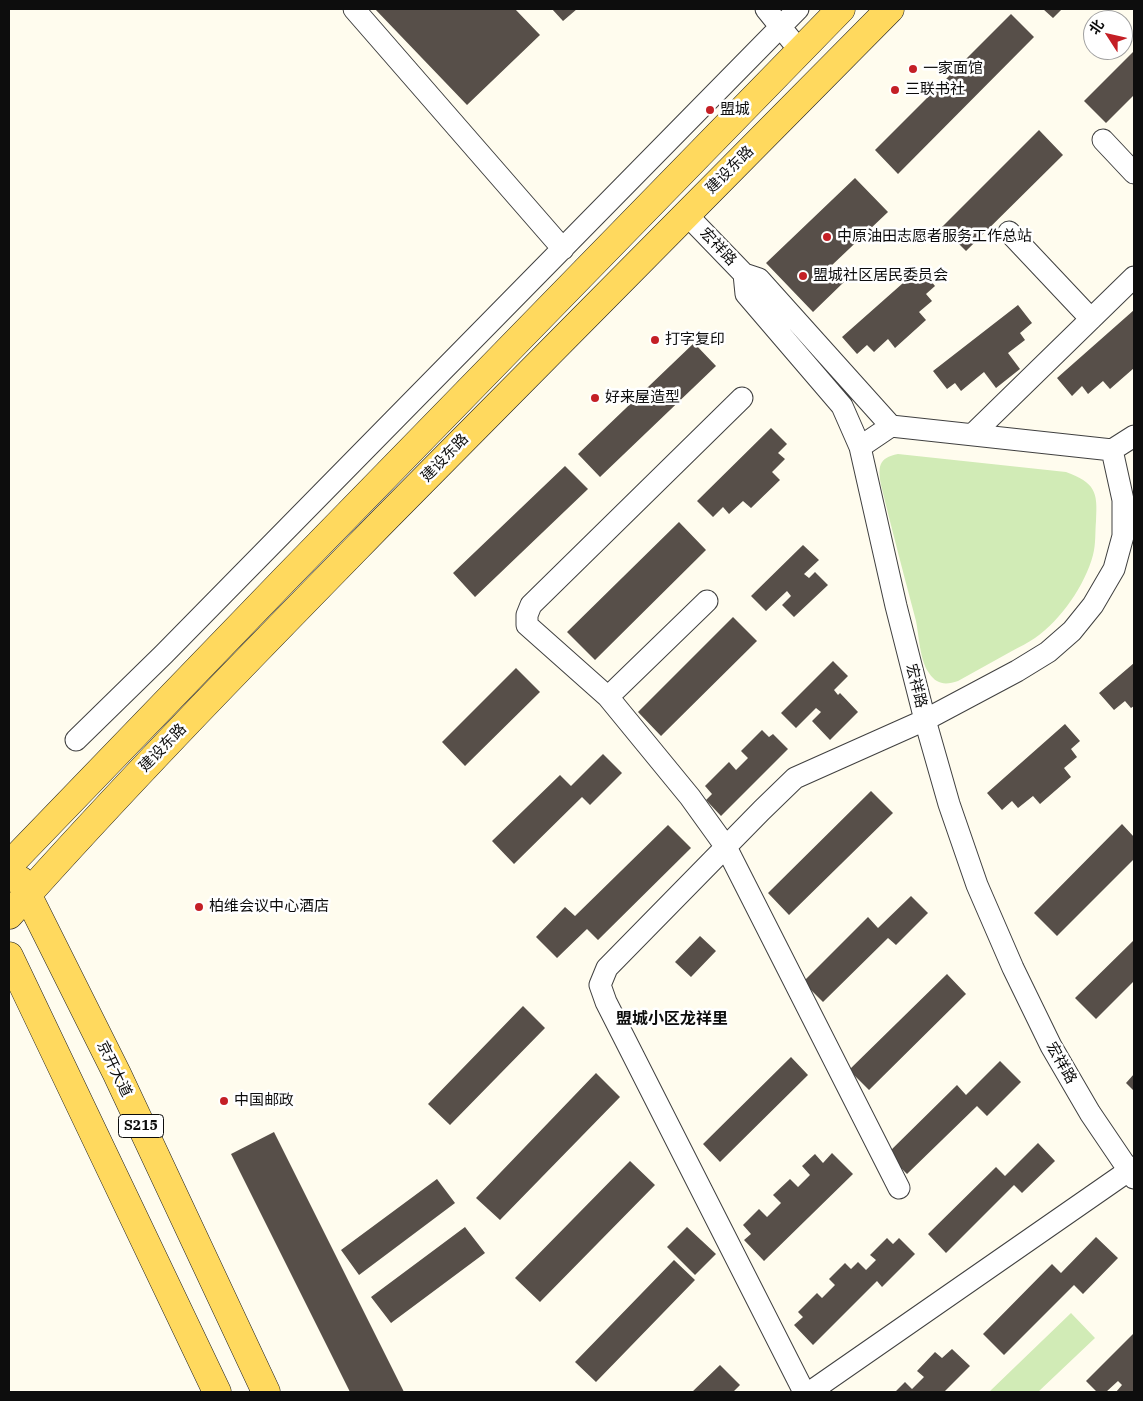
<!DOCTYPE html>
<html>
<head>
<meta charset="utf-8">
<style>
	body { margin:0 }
	#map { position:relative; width:1143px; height:1401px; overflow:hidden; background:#fffcee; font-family:"IBM Plex Serif","Noto Sans SC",serif }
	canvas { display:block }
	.frame { position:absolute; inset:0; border:10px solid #0d0d0d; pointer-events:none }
	.north { position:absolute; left:1083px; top:10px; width:50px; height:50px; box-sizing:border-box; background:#fff; border:1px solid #9e9e9e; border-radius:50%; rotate:305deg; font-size:14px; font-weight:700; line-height:20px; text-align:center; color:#0d0d0d }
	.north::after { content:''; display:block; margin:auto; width:18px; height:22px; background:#c41f25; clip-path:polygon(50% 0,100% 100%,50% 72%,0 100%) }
</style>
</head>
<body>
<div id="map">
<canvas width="1143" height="1401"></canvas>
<div class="frame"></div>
<div class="north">北</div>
</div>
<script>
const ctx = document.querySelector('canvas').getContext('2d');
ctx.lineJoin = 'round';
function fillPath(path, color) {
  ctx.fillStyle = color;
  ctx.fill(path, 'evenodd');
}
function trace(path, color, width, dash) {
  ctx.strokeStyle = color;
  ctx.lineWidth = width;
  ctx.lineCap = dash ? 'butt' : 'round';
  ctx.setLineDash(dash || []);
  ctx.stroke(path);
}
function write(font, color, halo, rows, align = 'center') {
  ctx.font = font + ' "IBM Plex Serif","Noto Sans SC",serif';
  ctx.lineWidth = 5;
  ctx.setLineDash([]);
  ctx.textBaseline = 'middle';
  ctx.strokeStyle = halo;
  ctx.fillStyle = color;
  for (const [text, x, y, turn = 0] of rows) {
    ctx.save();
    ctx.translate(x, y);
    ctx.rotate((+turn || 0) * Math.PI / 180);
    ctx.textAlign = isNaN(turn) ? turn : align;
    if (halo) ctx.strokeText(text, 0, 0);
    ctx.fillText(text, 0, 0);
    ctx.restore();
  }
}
const green = new Path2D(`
	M 898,454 L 1066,472 C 1095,483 1098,491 1096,521 C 1095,532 1096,544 1093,555 C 1085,585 1061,620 1035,638 C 1028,643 1019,647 1012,651 C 994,661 976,671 958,681 C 946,685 937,685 929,673 C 920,661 919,636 916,621 C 904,576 892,530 881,485 C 878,467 878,458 898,454 Z
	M 1071,1313 L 1095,1338 L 1038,1392 L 989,1392 Z`);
const building = new Path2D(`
	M 375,9 L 515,9 L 540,35 L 467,105 Z
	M 552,9 L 577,9 L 563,21 Z
	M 1043,9 L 1062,9 L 1053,18 Z
	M 1011,14 L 1034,37 L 898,174 L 875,150 Z
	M 1134,51 L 1134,95 L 1106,123 L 1084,101 Z
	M 1039,130 L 1063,155 L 966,251 L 942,227 Z
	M 855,178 L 888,212 L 830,267 L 844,282 L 813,312 L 766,263 Z
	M 920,268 L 935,286 L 926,294 L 932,301 L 919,312 L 926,320 L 895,348 L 888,339 L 874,352 L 867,345 L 857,354 L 842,337 Z
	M 1018,305 L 1032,323 L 1020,333 L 1025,340 L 1008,353 L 1020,369 L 996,388 L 984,372 L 961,391 L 955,383 L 947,389 L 933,371 Z
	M 1134,310 L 1134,368 L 1110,389 L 1103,381 L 1088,394 L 1082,386 L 1072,396 L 1057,378 Z
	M 694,343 L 716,366 L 600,477 L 578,454 Z
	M 771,428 L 787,444 L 778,453 L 785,459 L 772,472 L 780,480 L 751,508 L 743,501 L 729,514 L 723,507 L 713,517 L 697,501 Z
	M 565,466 L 588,489 L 475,597 L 453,573 Z
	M 679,522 L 706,550 L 595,660 L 567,632 Z
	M 803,545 L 819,560 L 804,574 L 809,578 L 815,572 L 828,585 L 794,617 L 782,605 L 791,596 L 787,591 L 766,611 L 751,596 Z
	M 733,617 L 757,641 L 661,736 L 638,712 Z
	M 833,661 L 848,676 L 834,690 L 838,695 L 840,693 L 858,712 L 830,740 L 812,721 L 821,712 L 816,708 L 796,728 L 781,713 Z
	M 1134,663 L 1134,706 L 1131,708 L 1125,701 L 1114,710 L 1099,693 Z
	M 516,668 L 540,692 L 465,766 L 442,742 Z
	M 1065,724 L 1080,741 L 1071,749 L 1077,757 L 1064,768 L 1071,777 L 1040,804 L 1033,796 L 1018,808 L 1012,801 L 1002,810 L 987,793 Z
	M 762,730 L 769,737 L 773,734 L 788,749 L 721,816 L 706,800 L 712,794 L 705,786 L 729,762 L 736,770 L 748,758 L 741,751 Z
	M 603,754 L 622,773 L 590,805 L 582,797 L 514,864 L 492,841 L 560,775 L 571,786 Z
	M 871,791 L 893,813 L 789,915 L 768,893 Z
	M 1122,824 L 1134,837 L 1134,859 L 1057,936 L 1034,913 Z
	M 668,825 L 691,848 L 598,940 L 587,929 L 557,958 L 536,937 L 565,907 L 575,916 Z
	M 911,896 L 928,913 L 896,945 L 888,938 L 823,1002 L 803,982 L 868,917 L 878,928 Z
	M 700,936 L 716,951 L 691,977 L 675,962 Z
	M 1134,940 L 1134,981 L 1096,1019 L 1075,998 Z
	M 947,974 L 966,994 L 869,1090 L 849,1070 Z
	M 523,1006 L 545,1028 L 450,1125 L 428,1104 Z
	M 791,1057 L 808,1075 L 720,1162 L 703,1144 Z
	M 1000,1061 L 1021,1082 L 987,1116 L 977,1106 L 907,1174 L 887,1154 L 957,1085 L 966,1095 Z
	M 596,1073 L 620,1097 L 500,1220 L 476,1198 Z
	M 1134,1074 L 1134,1091 L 1126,1083 Z
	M 274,1132 L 404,1392 L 350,1392 L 231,1154 Z
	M 1038,1143 L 1055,1161 L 1022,1193 L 1014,1185 L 946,1253 L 928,1234 L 996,1167 L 1005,1176 Z
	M 832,1153 L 853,1174 L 764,1261 L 744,1240 L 751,1234 L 743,1225 L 759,1209 L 767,1217 L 781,1203 L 773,1195 L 790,1179 L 798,1187 L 810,1175 L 802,1166 L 815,1154 L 823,1163 Z
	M 630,1161 L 655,1185 L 540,1302 L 515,1278 Z
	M 437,1179 L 455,1203 L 359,1275 L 341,1250 Z
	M 465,1227 L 485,1253 L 391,1323 L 371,1297 Z
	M 687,1227 L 716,1254 L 695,1275 L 667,1247 Z
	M 1096,1237 L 1118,1258 L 1083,1294 L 1074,1285 L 1004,1355 L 983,1334 L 1052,1264 L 1061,1273 Z
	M 887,1238 L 893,1244 L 899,1238 L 915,1254 L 882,1287 L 877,1281 L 813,1345 L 794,1325 L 803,1317 L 798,1312 L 817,1293 L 822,1298 L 835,1285 L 829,1279 L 845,1263 L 851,1269 L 858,1262 L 866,1270 L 876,1260 L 870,1255 Z
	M 674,1260 L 695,1280 L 596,1382 L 575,1362 Z
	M 1134,1333 L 1134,1392 L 1116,1392 L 1122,1385 L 1118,1381 L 1106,1392 L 1097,1392 L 1086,1381 Z
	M 952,1349 L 970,1366 L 944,1392 L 895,1392 L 905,1382 L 912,1389 L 924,1377 L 917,1371 L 935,1352 L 942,1358 Z
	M 720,1365 L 740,1385 L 733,1392 L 692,1392 Z`);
const minor = new Path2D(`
	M 354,9 L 563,249
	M 766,9 L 800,51
	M 1103,140 L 1134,173
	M 686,214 L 744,274 L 746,294 L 842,406 L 860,447 L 896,606 L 925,720 L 949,804 L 977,885 L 1013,968 L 1051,1046 L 1090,1113 L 1134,1178
	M 1009,232 L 1091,319
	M 744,274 L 759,279 L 891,426
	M 742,398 L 531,605 L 527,615 L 527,625 L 608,697 L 690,797 L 726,847 L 899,1188
	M 973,434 L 1134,277
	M 860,447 L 891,426 L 1112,450 L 1134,436
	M 608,697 L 707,601
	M 76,740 L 164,654 L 798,9
	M 804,1392 L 606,1002 L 600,985 L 607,968 L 762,810 L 795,778 L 925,720 L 1017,671 L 1048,652 L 1072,631 L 1093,605 L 1114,569 L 1123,536 L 1123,500 L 1112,450
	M 810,1392 L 1134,1167`);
const major = new Path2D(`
	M 9,865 L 287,577 L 841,9
	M 20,880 L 117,1074 L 266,1392
	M 9,915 C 130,779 258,649 385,519 C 553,348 721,178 890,9
	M 9,956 L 217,1392`);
const markers = [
	[913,69,5,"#c41f25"],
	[895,90,5,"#c41f25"],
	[710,110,5,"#c41f25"],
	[827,237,5,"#c41f25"],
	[803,276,5,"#c41f25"],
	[655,340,5,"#c41f25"],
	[595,398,5,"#c41f25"],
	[199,907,5,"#c41f25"],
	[224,1101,5,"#c41f25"]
];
const shields = [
	[141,1126,45]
];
const shieldNames = [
	["S215",141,1126]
];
const poiNames = [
	["一家面馆",923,69],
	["三联书社",905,90],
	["盟城",720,110],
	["中原油田志愿者服务工作总站",837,237],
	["盟城社区居民委员会",813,276],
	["打字复印",665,340],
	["好来屋造型",605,398],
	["柏维会议中心酒店",209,907],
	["中国邮政",234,1101]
];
const streetNames = [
	["建设东路",730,170,-45],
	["宏祥路",718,247,46],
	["建设东路",445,458,-46],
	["宏祥路",916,686,76],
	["建设东路",163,748,-46],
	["宏祥路",1061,1063,60],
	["京开大道",114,1069,64]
];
const neighbourhoodNames = [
	["盟城小区龙祥里",672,1019]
];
fillPath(green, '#d1ebb6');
fillPath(building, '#574f49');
trace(minor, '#404040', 23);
trace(major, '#1e1e1e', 29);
trace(minor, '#fff', 21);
trace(major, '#ffd95e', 28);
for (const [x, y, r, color] of markers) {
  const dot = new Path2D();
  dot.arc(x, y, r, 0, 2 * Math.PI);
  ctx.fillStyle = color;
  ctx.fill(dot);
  trace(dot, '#fff', 2);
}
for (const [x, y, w] of shields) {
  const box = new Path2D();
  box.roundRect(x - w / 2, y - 11.5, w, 23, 4);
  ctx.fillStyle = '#fff';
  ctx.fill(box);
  trace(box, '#0d0d0d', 1);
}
write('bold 14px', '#0d0d0d', null, shieldNames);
write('15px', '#0d0d0d', '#fff', poiNames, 'left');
write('15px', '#0d0d0d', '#fff', streetNames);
write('bold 16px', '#0d0d0d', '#fff', neighbourhoodNames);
</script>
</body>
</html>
